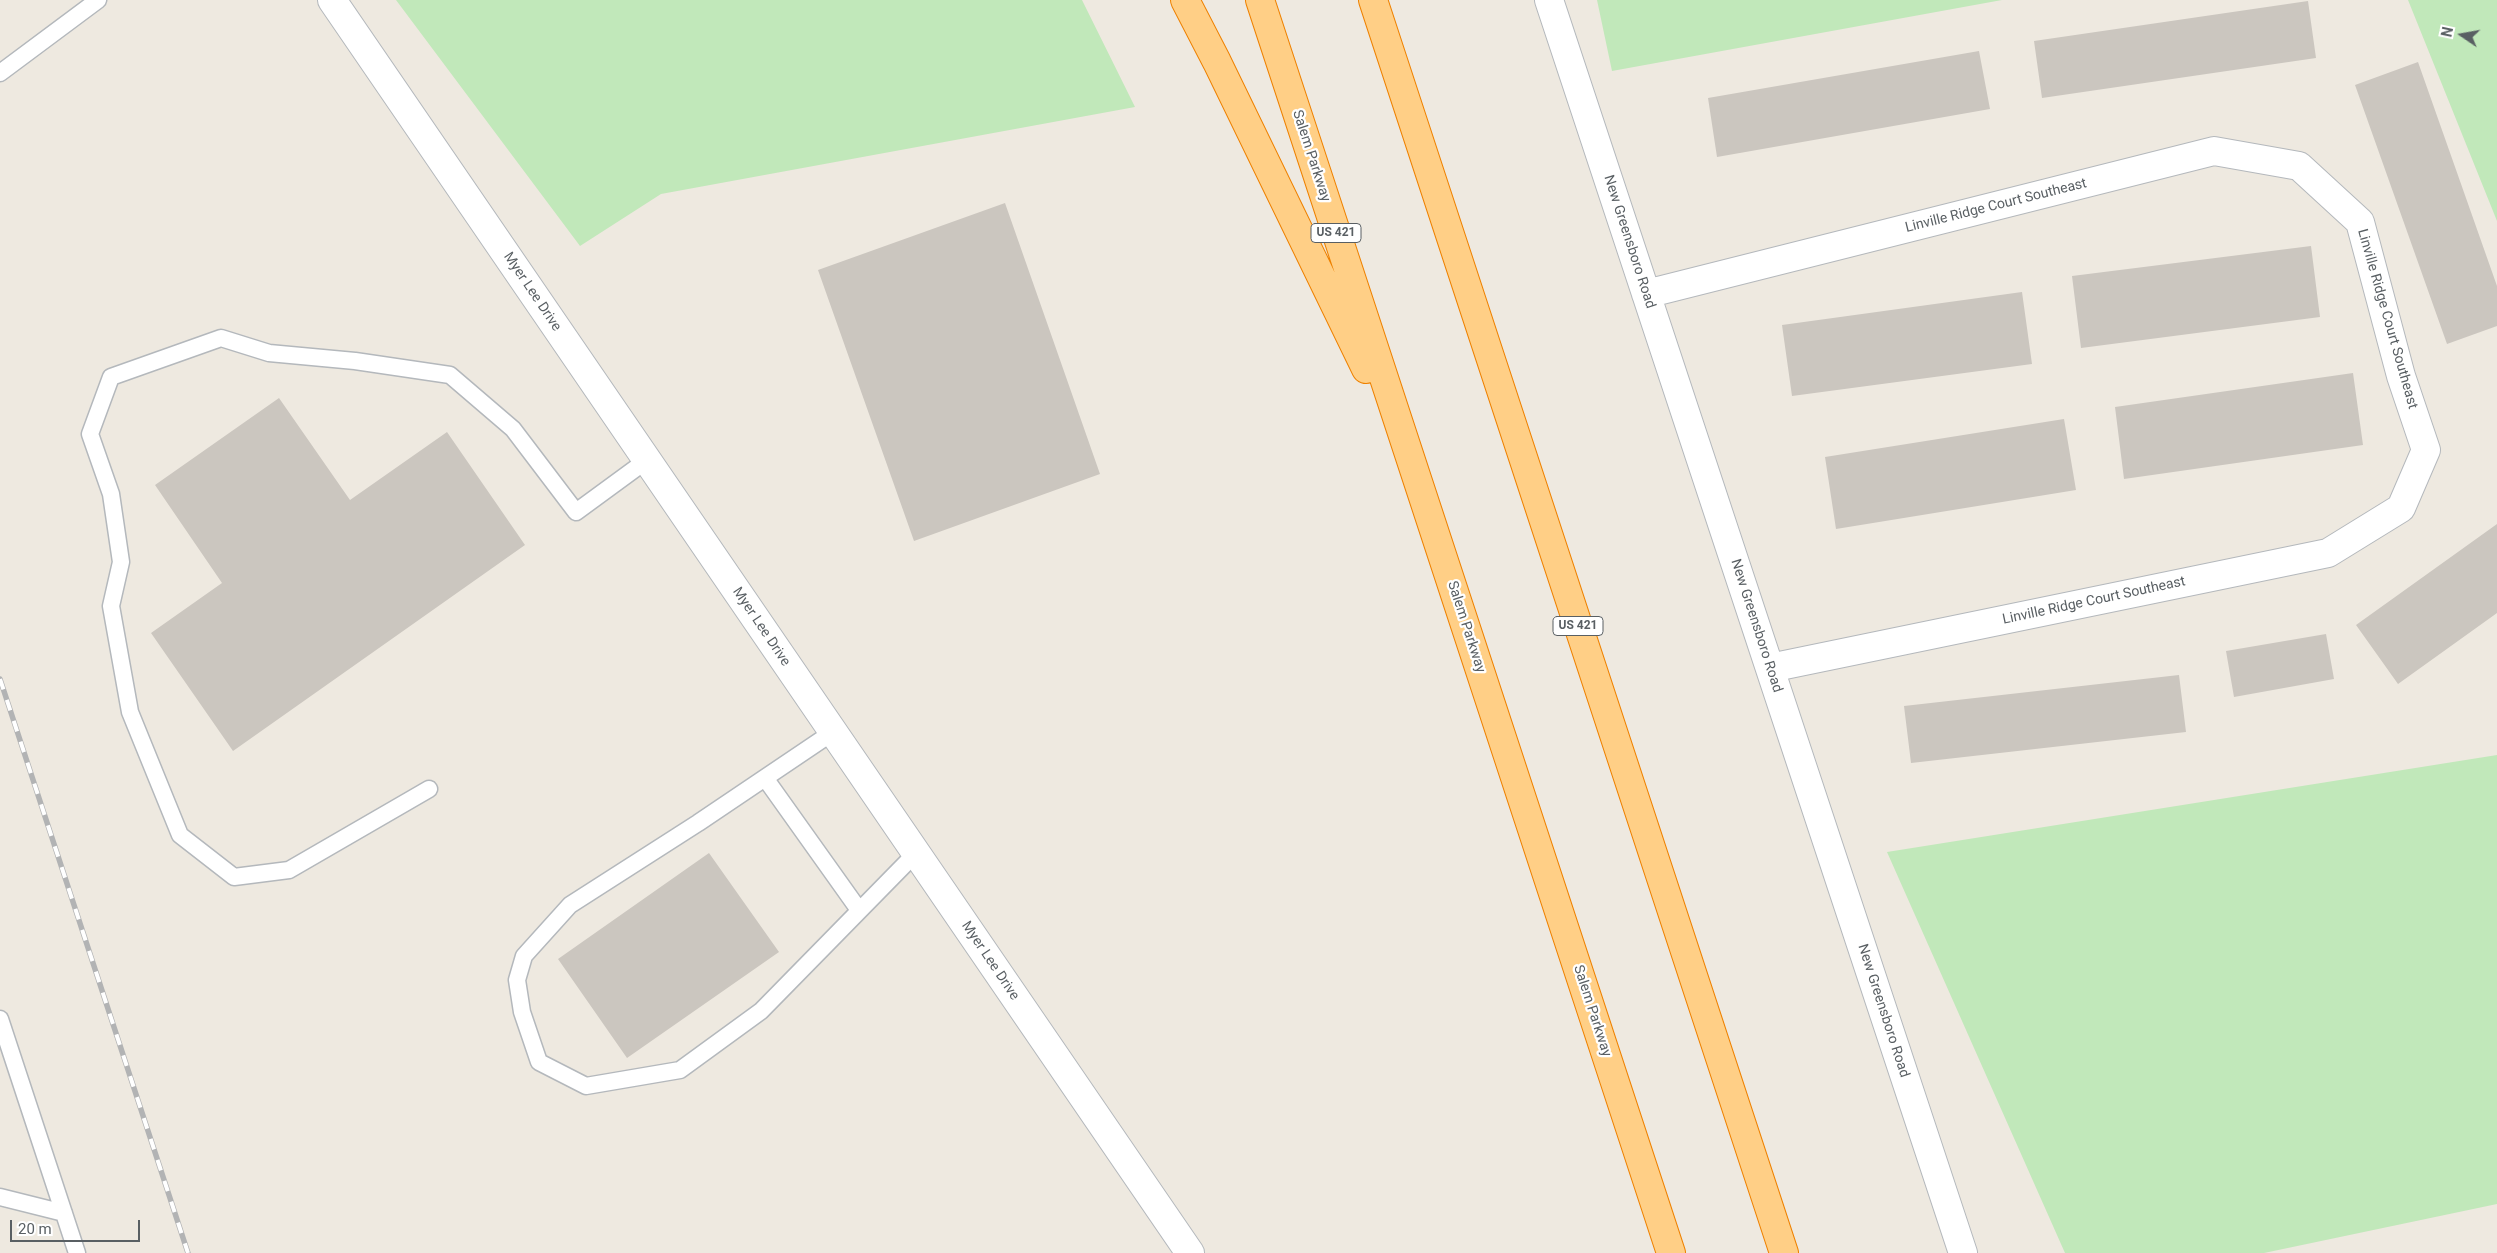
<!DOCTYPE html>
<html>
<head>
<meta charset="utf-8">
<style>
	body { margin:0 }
	#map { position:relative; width:2497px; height:1253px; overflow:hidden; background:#eee9e0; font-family:Roboto,sans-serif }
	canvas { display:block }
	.north { position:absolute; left:2437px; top:10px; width:50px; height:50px; -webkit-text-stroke:4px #fff; paint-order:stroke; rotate:282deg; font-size:14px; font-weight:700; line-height:20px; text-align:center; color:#595f63 }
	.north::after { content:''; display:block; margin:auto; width:18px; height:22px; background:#595f63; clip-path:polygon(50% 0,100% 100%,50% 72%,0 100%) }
	.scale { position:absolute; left:10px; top:1220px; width:130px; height:22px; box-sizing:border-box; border:2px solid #595f63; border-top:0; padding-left:6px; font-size:15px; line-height:18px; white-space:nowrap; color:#595f63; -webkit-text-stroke:4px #fff; paint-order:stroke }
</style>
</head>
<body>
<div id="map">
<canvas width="2497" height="1253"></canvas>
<div class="north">N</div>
<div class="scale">20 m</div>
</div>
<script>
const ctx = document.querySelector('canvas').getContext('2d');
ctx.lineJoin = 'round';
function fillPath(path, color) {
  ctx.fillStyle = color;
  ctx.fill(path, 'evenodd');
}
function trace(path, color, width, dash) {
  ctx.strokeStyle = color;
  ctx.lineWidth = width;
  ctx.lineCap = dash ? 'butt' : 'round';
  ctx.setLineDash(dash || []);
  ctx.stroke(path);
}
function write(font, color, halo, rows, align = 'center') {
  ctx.font = font + ' Roboto,sans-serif';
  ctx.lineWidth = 4.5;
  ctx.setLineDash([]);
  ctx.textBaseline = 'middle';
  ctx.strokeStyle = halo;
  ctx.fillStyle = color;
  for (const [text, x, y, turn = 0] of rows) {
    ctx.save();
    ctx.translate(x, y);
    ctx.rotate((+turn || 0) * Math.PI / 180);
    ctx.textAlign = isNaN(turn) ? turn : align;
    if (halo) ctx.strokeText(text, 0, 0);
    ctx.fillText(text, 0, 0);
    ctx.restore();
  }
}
const green = new Path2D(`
	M 396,0 L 1082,0 L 1135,107 L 661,194 L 580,246 Z
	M 1597,0 L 2002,0 L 1612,71 Z
	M 2408,0 L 2497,0 L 2497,221 Z
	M 2497,755 L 2497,1204 L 2264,1253 L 2065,1253 L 1887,852 Z`);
const building = new Path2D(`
	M 2308,1 L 2316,58 L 2042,98 L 2034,41 Z
	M 1979,51 L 1990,109 L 1717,157 L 1708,98 Z
	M 2418,62 L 2497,286 L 2497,326 L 2447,344 L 2355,85 Z
	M 1005,203 L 1100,474 L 914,541 L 818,270 Z
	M 2311,246 L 2320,317 L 2081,348 L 2072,276 Z
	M 2022,292 L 2032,364 L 1792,396 L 1782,325 Z
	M 2353,373 L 2363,445 L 2124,479 L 2115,407 Z
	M 279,398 L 350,500 L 447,432 L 525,545 L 233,751 L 151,633 L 222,583 L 155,485 Z
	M 2064,419 L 2076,490 L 1836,529 L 1825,457 Z
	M 2497,524 L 2497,613 L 2398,684 L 2356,625 Z
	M 2326,634 L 2334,679 L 2234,697 L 2226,651 Z
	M 2179,675 L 2186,732 L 1911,763 L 1904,706 Z
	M 709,853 L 779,952 L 627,1058 L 558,959 Z`);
const service = new Path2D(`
	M 0,73 L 98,0
	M 833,732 L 698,823 L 570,905 L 524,956 L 517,980 L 522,1012 L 539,1062 L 586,1086 L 680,1070 L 761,1011 L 916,853
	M 765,778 L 859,910
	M 429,789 L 289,870 L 234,877 L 180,835 L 130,712 L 111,606 L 121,562 L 111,494 L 90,434 L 111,377 L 221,338 L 269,353 L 355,361 L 450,375 L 513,429 L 576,512 L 647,460
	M 0,1019 L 77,1253
	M 0,1197 L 64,1213`);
const minor = new Path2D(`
	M 332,0 L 1190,1253
	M 1549,0 L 1963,1253
	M 1646,294 L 2214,151 L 2299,166 L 2360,222 L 2401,376 L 2426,450 L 2401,508 L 2328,553 L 1770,668`);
const motorway = new Path2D(`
	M 1185,0 L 1217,62 L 1366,369
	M 1260,0 L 1671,1253
	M 1373,0 L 1784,1253`);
const rail = new Path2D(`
	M 0,679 L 188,1253`);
const shields = [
	[1336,233,50],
	[1578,626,50]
];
const shieldNames = [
	["US 421",1336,233],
	["US 421",1578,626]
];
const streetNames = [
	["Salem Parkway",1311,156,72],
	["Linville Ridge Court Southeast",1996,206,-14],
	["New Greensboro Road",1629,242,72],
	["Myer Lee Drive",532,292,56],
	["Linville Ridge Court Southeast",2387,319,74],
	["Linville Ridge Court Southeast",2094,601,-12],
	["New Greensboro Road",1756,626,72],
	["Myer Lee Drive",761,627,56],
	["Salem Parkway",1466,627,72],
	["Myer Lee Drive",990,961,56],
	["Salem Parkway",1592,1011,72],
	["New Greensboro Road",1883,1011,72]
];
fillPath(green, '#c1e8ba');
fillPath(building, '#cbc6bf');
trace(service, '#b4b8bc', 19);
trace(minor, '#b4b8bc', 30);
trace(motorway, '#ee8100', 30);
trace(service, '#fff', 16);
trace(minor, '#fff', 28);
trace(motorway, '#ffcf86', 28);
trace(rail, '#b2b3b4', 5.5);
trace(rail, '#fff', 4, [11]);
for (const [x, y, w] of shields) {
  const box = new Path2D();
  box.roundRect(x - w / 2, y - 9.5, w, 19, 4);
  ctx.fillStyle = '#fff';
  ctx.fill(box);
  trace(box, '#595f63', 1);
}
write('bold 12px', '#595f63', null, shieldNames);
write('14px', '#595f63', '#fff', streetNames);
</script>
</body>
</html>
